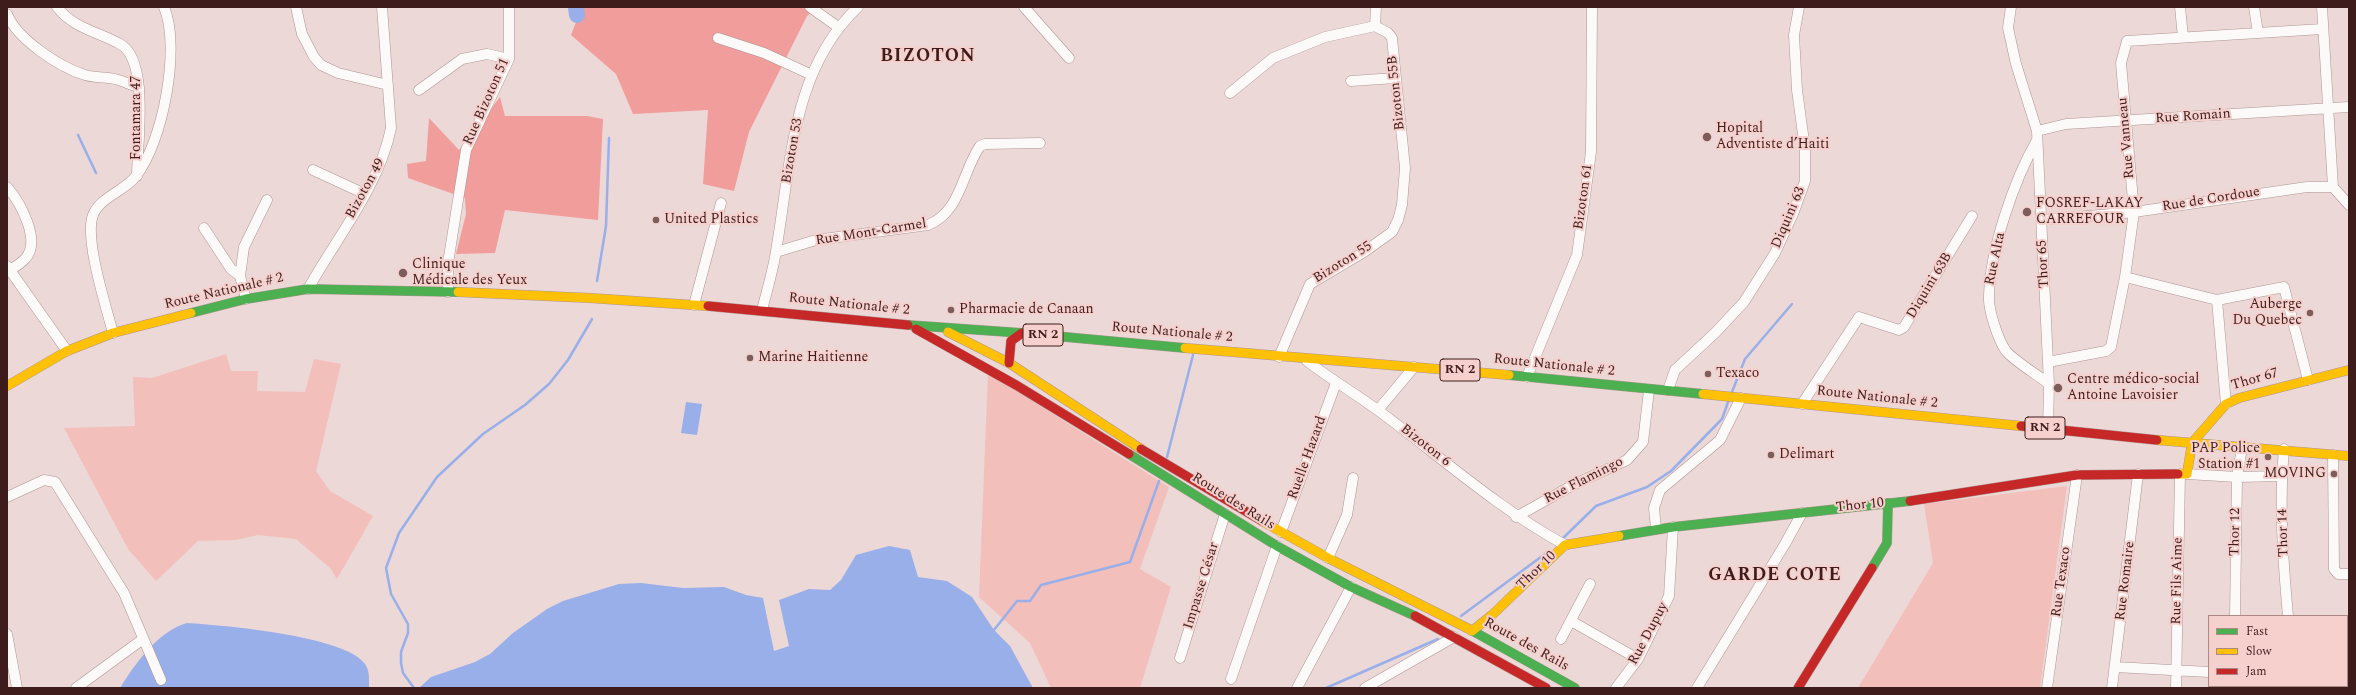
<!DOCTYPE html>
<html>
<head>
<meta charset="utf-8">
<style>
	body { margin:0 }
	#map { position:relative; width:2356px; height:695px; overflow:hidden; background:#ecd8d6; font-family:Spectral,serif }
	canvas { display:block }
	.frame { position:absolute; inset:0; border:8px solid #3e1c1b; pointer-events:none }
	.legend { position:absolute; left:2208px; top:615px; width:140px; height:72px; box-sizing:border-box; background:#f5d0cd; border:1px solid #ac8886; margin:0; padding:5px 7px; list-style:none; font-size:12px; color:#3e1c1b }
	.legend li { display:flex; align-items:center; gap:8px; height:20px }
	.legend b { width:20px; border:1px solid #ac8886 }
</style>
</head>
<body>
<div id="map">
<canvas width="2356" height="695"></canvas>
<div class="frame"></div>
<ul class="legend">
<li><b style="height:5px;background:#4caf50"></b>Fast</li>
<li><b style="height:5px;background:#ffc107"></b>Slow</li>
<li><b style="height:5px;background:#c62828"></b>Jam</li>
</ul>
</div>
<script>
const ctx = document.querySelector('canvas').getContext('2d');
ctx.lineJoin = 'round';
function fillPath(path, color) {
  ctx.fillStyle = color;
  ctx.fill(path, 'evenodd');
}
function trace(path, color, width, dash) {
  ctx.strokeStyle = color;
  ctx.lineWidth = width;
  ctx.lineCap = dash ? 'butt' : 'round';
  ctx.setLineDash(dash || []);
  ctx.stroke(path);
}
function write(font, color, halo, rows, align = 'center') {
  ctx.font = font + ' Spectral,serif';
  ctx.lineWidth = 4;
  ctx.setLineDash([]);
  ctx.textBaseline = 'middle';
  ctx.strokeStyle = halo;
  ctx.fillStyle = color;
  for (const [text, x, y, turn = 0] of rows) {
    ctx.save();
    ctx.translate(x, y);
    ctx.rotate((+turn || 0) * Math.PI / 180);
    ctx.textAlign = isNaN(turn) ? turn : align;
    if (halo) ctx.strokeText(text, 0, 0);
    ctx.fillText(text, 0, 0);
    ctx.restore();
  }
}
const green = new Path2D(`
	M 226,354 L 231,371 L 258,371 L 257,391 L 305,392 L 314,359 L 341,364 L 316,471 L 330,491 L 373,516 L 337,579 L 330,568 L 296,539 L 258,535 L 236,540 L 198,541 L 156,581 L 128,549 L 64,428 L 135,426 L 133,377 L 152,378 Z
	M 988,373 L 1169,487 L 1140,569 L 1171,587 L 1140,688 L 1051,688 L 1030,643 L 979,597 Z
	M 2067,486 L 2040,688 L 1858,688 L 1933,563 L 1924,504 Z`);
const forest = new Path2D(`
	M 582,7 L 817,7 L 807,16 L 749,132 L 734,191 L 703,184 L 708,110 L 633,114 L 616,74 L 571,35 Z
	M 500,97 L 505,116 L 587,116 L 603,119 L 598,220 L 505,210 L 495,253 L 456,254 L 466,214 L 465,198 L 408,178 L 407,164 L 426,161 L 429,118 L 459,150 Z`);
const water = new Path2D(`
	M 686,402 L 702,404 L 697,435 L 681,433 Z
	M 889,546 L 910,550 L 918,577 L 947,581 L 972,597 L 994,630 L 1010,646 L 1033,688 L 419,688 L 431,677 L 475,662 L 490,654 L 513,633 L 547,609 L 563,601 L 619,584 L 641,583 L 683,588 L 724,587 L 746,595 L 763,598 L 774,651 L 789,646 L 779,600 L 809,589 L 830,590 L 841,580 L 856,555 Z
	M 187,623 C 222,625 346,636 365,664 C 370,671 369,680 369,688 L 120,688 C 135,664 158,631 187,623 Z`);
const stream = new Path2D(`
	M 78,135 L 96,173
	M 597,281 L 606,226 L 609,138
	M 1732,392 L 1745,359 L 1792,304
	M 1167,457 L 1193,355
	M 1561,540 L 1596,506 L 1647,487 L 1671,471 L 1722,419 L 1728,402
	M 1461,616 L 1549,551
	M 994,630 L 1017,601 L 1030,601 L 1041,585 L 1130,562 L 1159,481
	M 414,688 L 403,673 L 401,663 L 401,652 L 408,633 L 408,624 L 391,594 L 386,568 L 399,533 L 437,477 L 483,434 L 525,405 L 549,384 L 568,360 L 592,319
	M 1326,688 L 1438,639`);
const river = new Path2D(`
	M 576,7 L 577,15`);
const street = new Path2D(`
	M 57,7 C 73,28 98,32 120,44 C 150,60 137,146 137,176
	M 296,7 L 302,34 L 314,57 L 321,65 L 338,73 L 388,85
	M 810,7 L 838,27
	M 1024,7 L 1069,58
	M 2011,7 L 2008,28 L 2016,64 L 2037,131 L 2049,384 L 2048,429
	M 2180,7 L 2183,37
	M 2254,7 L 2258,33 L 2322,29
	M 2322,7 L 2333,187
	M 7,14 C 17,39 59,67 85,75 C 95,78 106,77 115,79 C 123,81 131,85 139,87
	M 1375,26 L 1376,7
	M 718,38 L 764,53 L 812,75
	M 1351,81 L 1396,78
	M 419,90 L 462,59 L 487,54 L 509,59
	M 1230,93 L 1273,58 L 1325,37 L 1375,26 L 1388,33 L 1392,38 L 1405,168 L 1402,205 L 1398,220 L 1392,232 L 1364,252 L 1310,284 L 1279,357
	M 2037,131 L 2066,124 L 2349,107
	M 2037,140 C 2014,180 1990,250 1989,296 C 1988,309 1998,340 2006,351 C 2013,360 2039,376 2049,384
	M 313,170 L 365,194
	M 7,187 C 20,202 42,241 25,259 C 21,263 15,267 10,270
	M 2042,220 L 2134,212 L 2307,187 L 2333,187 L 2349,205
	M 204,228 L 231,269 L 240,276
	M 776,252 L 816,240 L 928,225 C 961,212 962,172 980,146 L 985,144 L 1040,143
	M 7,266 L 67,351
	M 2125,277 L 2217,300 L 2284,287 L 2308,380
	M 308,289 C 337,237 379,187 391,128 L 382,7
	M 448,292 L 448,263 L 466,150 L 509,59 L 509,7
	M 246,299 L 240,276 L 244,247 L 267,200
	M 2217,300 L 2226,404
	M 694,305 L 721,203
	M 762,310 C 767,290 773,271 776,251 C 791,166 791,70 858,7
	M 113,333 C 106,306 84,239 93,215 C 100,197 125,191 136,176 C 163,142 181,47 164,7
	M 1307,361 C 1333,381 1361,397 1387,417 C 1445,461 1501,510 1565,545
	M 2048,362 L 2106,351 L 2111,347 L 2125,277 L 2134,212 L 2121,63 L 2127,41 L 2258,33
	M 1527,377 L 1577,255 L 1591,152 L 1592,7
	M 1668,390 L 1675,370 L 1715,333 L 1744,302 L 1775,253 L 1793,214 L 1805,181 L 1805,149 L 1797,90 L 1794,35 L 1799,7
	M 1802,404 L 1859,317 L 1899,330 L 1904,327 L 1972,216
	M 1378,410 L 1414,367
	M 2284,449 C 2279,504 2283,561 2288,616
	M 2333,455 L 2334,569 L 2338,574 L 2349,574
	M 2187,474 L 2237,477 L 2282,476
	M 7,497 L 44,480 L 55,482 L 124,593 L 161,680
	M 1516,517 L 1573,485 L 1627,460 L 1643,442 L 1649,390
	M 1656,529 L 1654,508 L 1660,490 L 1720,440 L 1741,398
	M 1281,532 L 1336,383
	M 1328,558 L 1347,515 L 1353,478
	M 2235,616 L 2237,477 L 2242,448
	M 1571,621 L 1638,659
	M 7,634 L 17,688
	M 1561,639 L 1590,584
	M 1180,658 L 1225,514
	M 2115,667 L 2209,672
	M 2347,675 L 2349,675
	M 1231,679 L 1277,546
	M 2235,686 L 2235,688
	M 2298,686 L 2298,688
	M 76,688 L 143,639
	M 1297,688 L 1351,587
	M 1365,688 L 1454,637
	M 1616,688 L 1638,659 L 1669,596 L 1673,527
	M 1697,688 L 1785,544 L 1802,513
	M 2047,688 L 2077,475
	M 2112,688 L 2138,474
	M 2176,688 L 2180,474`);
const fast = new Path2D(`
	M 191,313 L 246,299 L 308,289 L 458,292
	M 908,325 L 1022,333 L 1185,348
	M 1509,375 L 1703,394
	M 1129,454 L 1277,546 L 1351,587 L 1415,616
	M 1619,536 L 1673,527 L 1910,501
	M 1872,568 L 1887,543 L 1888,503
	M 1471,630 L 1575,688`);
const slow = new Path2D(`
	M 458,292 L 590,298 L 708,306
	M 948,332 L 1009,363 L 1141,449
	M 1185,348 L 1509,375
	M 7,386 L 67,351 L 113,333 L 191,313
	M 1703,394 L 2021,426
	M 2157,440 L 2349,456
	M 2178,474 L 2187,474 L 2192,443 L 2226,404 L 2239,398 L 2349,370
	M 1262,521 L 1328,558 L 1471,630
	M 1472,631 L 1492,615 L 1565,545 L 1619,536`);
const jam = new Path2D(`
	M 708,306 L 908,325
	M 916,329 L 1016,385 L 1129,454
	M 1009,363 L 1011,341 L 1022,333
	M 2021,426 L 2157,440
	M 1141,449 L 1262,521
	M 1910,501 L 2077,475 L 2178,474
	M 1415,616 L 1546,688
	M 1798,688 L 1872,568`);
const markers = [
	[1707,137,5,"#7b5e5c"],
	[2027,212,5,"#7b5e5c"],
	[656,220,4,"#7b5e5c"],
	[403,273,5,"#7b5e5c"],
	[951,310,4,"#7b5e5c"],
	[2310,313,4,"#7b5e5c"],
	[750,358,4,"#7b5e5c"],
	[1708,374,4,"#7b5e5c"],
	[2058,388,5,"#7b5e5c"],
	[1771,455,4,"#7b5e5c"],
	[2268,457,4,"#7b5e5c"],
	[2334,474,4,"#7b5e5c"]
];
const shields = [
	[1043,335,40],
	[1460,370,40],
	[2045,428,40]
];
const shieldNames = [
	["RN 2",1043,335],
	["RN 2",1460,370],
	["RN 2",2045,428]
];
const streetNames = [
	["Bizoton 55B",1397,93,-96],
	["Rue Bizoton 51",487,102,-66],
	["Rue Romain",2193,117,-4],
	["Fontamara 47",137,118,-90],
	["Rue Vanneau",2127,138,-95],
	["Bizoton 53",793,151,-80],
	["Bizoton 49",366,189,-61],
	["Bizoton 61",1584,197,-82],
	["Rue de Cordoue",2211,200,-9],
	["Diquini 63",1789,218,-67],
	["Rue Mont-Carmel",871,233,-9],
	["Rue Alta",1996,259,-78],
	["Bizoton 55",1343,263,-32],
	["Thor 65",2044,264,-93],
	["Diquini 63B",1930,286,-59],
	["Route Nationale # 2",224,292,-13],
	["Route Nationale # 2",849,305,6],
	["Route Nationale # 2",1172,333,5],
	["Route Nationale # 2",1554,366,6],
	["Thor 67",2255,380,-16],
	["Route Nationale # 2",1877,398,6],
	["Bizoton 6",1425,446,38],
	["Ruelle Hazard",1308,458,-70],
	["Rue Flamingo",1584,481,-27],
	["Route des Rails",1233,502,32],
	["Thor 10",1860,506,-6],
	["Thor 12",2236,532,-89],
	["Thor 14",2284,533,-92],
	["Thor 10",1537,571,-44],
	["Rue Romaire",2126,581,-83],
	["Rue Fils Aime",2178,581,-89],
	["Rue Texaco",2062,582,-82],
	["Impasse César",1202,586,-73],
	["Rue Dupuy",1649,634,-62],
	["Route des Rails",1526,645,29]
];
const poiNames = [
	["Hopital",1716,129],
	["Adventiste d’Haiti",1716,145],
	["FOSREF-LAKAY",2036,204],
	["CARREFOUR",2036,220],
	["United Plastics",664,220],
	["Clinique",412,265],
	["Médicale des Yeux",412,281],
	["Auberge",2302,305,"right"],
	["Du Quebec",2302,321,"right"],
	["Pharmacie de Canaan",959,310],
	["Marine Haitienne",758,358],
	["Texaco",1716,374],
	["Centre médico-social",2067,380],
	["Antoine Lavoisier",2067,396],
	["PAP Police",2260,449,"right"],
	["Station #1",2260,465,"right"],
	["Delimart",1779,455],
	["MOVING",2326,474,"right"]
];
const districtNames = [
	["BIZOTON",928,57],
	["GARDE COTE",1775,576]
];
fillPath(green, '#f3bfbb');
fillPath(forest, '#f09d9b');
fillPath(water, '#98afea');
trace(stream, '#98afea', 2.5);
trace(river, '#98afea', 16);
trace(street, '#ad9593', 11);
trace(fast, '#ad9593', 10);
trace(slow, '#ad9593', 10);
trace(jam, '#ad9593', 10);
trace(street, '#fcf9f9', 10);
trace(fast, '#4caf50', 9);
trace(slow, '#ffc107', 9);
trace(jam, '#c62828', 9);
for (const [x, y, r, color] of markers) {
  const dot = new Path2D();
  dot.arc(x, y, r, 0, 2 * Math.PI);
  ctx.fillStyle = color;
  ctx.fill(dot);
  trace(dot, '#f5d0cd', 1.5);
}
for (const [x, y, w] of shields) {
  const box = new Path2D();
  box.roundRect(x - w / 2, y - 11, w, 22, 3);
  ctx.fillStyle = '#f5d0cd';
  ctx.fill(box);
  trace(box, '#3e1c1b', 1);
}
write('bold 13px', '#3e1c1b', null, shieldNames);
write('14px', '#3e1c1b', '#f5d0cd', streetNames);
write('14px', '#3e1c1b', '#f5d0cd', poiNames, 'left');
ctx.letterSpacing = '1px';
write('bold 18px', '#3e1c1b', '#f5d0cd', districtNames);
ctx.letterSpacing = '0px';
</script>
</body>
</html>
